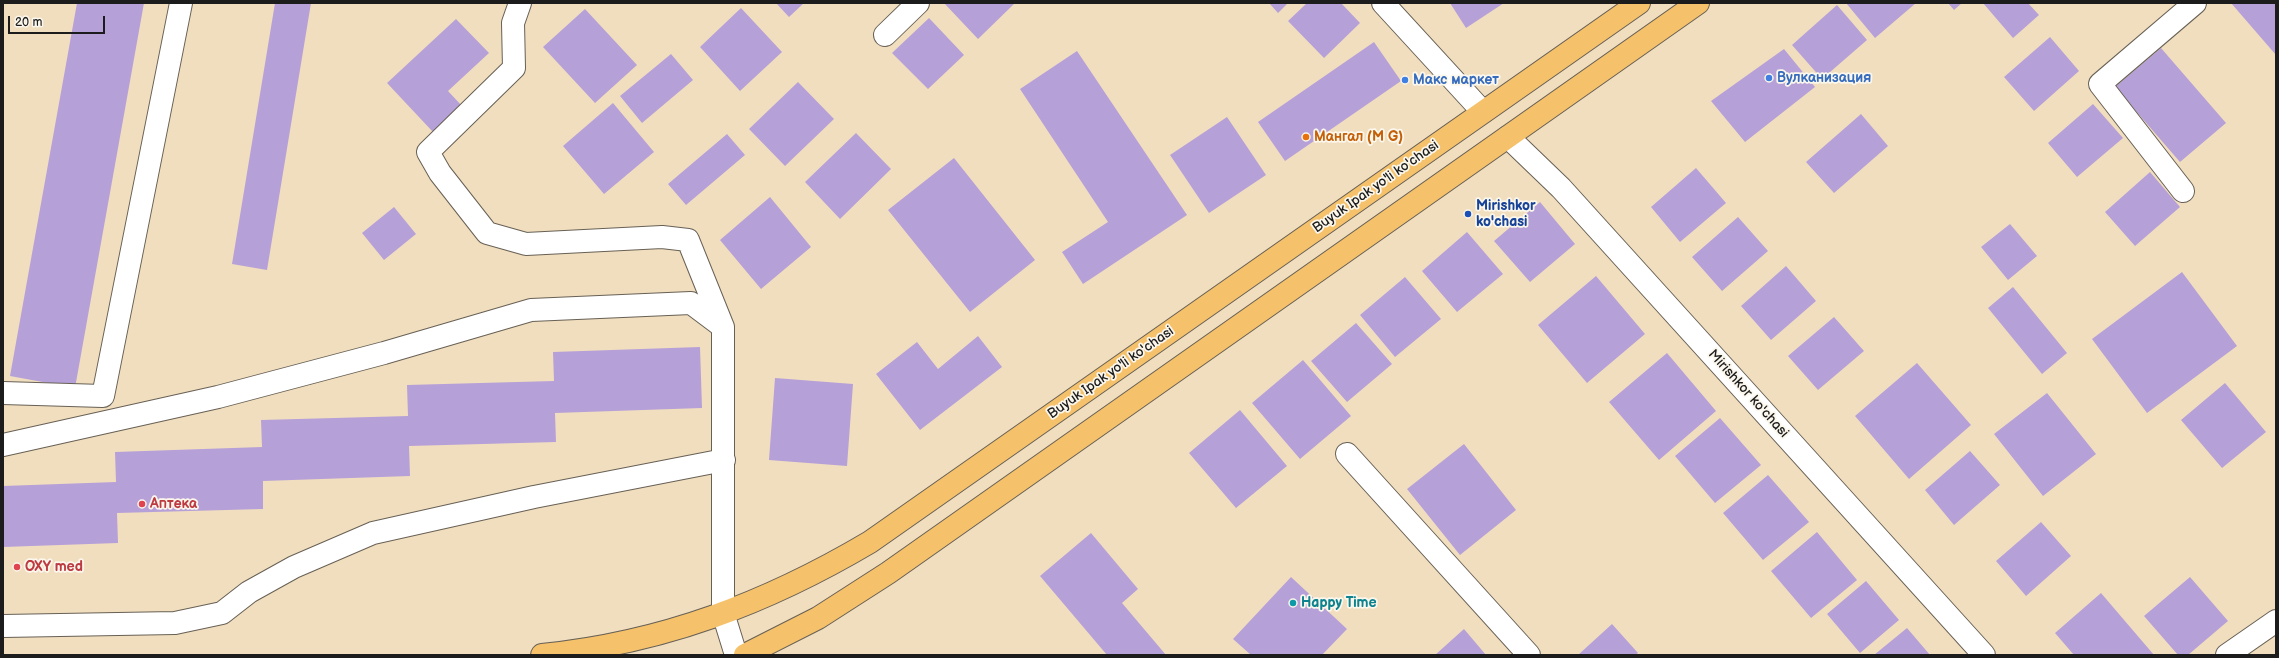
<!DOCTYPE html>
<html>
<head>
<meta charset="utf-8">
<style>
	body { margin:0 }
	#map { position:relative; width:2279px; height:658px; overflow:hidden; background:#f1debf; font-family:"Balsamiq Sans",sans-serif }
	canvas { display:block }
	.frame { position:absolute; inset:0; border:4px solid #1c1c1c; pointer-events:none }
	.scale { position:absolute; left:8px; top:16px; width:97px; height:18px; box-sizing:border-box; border:2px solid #1c1c1c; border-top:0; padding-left:5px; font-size:12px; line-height:14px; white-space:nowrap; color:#1c1c1c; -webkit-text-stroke:3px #fbf7ec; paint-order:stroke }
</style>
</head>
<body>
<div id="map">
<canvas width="2279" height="658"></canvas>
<div class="frame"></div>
<div class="scale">20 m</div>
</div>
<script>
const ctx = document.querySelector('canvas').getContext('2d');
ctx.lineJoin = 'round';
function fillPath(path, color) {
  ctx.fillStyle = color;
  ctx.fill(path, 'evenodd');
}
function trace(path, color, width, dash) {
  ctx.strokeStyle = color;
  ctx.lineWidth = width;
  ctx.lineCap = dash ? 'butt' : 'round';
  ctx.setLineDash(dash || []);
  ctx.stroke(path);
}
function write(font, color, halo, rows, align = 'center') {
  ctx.font = font + ' "Balsamiq Sans",sans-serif';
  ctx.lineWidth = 3.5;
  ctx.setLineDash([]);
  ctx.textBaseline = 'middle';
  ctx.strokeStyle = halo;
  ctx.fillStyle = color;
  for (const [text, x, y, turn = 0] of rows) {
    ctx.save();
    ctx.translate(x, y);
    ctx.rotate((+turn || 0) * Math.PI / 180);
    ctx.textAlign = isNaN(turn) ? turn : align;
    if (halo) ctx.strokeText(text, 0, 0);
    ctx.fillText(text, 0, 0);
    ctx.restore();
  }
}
const building = new Path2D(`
	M 77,3 L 144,3 L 75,388 L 10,376 Z
	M 275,3 L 311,3 L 267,270 L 232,264 Z
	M 776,3 L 804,3 L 789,17 Z
	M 944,3 L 1013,3 L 1014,4 L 978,39 Z
	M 1269,3 L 1288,3 L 1278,13 Z
	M 1307,3 L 1341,3 L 1360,23 L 1324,58 L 1288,21 Z
	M 1450,3 L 1504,3 L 1466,28 Z
	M 1846,3 L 1916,3 L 1875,38 Z
	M 1948,3 L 1962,3 L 1954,10 Z
	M 1983,3 L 2028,3 L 2039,15 L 2013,38 Z
	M 2231,3 L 2276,3 L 2276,55 Z
	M 1837,5 L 1867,40 L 1822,79 L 1792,45 Z
	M 741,8 L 782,52 L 740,91 L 700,47 Z
	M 585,9 L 637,65 L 595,103 L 543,47 Z
	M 929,18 L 964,55 L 928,89 L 892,53 Z
	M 456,19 L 489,53 L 448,91 L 462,106 L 433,132 L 387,83 Z
	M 2050,37 L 2079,71 L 2034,111 L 2004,77 Z
	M 1374,42 L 1401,81 L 1285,161 L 1258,122 Z
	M 2161,48 L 2226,123 L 2180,162 L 2115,87 Z
	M 1784,49 L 1815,87 L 1745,142 L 1711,101 Z
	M 1077,51 L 1187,215 L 1083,284 L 1062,252 L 1108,222 L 1020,89 Z
	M 671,54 L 693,80 L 642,123 L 620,96 Z
	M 798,82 L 834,119 L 785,166 L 749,129 Z
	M 613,103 L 654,152 L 604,194 L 563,146 Z
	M 2093,104 L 2123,138 L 2077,177 L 2048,143 Z
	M 1861,114 L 1888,146 L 1834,193 L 1806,162 Z
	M 1227,117 L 1266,175 L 1209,213 L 1170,155 Z
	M 856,133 L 891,169 L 840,219 L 805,182 Z
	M 727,134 L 745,155 L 686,205 L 668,184 Z
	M 954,158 L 1035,260 L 970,312 L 888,210 Z
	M 1696,168 L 1726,203 L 1680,242 L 1651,207 Z
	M 2150,172 L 2180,207 L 2135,246 L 2105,212 Z
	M 770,197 L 811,247 L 761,289 L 720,240 Z
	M 1540,202 L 1575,244 L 1530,282 L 1494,241 Z
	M 394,207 L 416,234 L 384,260 L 362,233 Z
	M 1738,217 L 1768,251 L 1722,291 L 1692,257 Z
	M 2010,224 L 2037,256 L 2008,280 L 1981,247 Z
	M 1467,232 L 1503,274 L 1457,312 L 1422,271 Z
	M 1786,266 L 1816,301 L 1771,340 L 1741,306 Z
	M 2182,272 L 2237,346 L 2147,413 L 2092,339 Z
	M 1596,276 L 1645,334 L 1587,383 L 1538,325 Z
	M 1405,277 L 1441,319 L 1395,357 L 1360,315 Z
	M 2013,287 L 2067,353 L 2042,374 L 1988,308 Z
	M 1834,317 L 1864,351 L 1818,390 L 1788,356 Z
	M 1356,323 L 1392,364 L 1347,402 L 1311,361 Z
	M 978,336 L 1002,367 L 920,430 L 876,374 L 917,342 L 938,369 Z
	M 700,347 L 702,408 L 555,413 L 556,442 L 409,446 L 410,476 L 263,481 L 263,509 L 117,513 L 118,543 L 3,547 L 3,486 L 116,482 L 115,452 L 262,447 L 261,420 L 408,416 L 407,385 L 554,381 L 553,352 Z
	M 1667,353 L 1716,411 L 1659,460 L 1609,402 Z
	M 1303,360 L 1351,416 L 1300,459 L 1252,403 Z
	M 1917,363 L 1971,425 L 1909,479 L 1855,416 Z
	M 775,378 L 853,384 L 847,466 L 769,460 Z
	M 2225,383 L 2266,432 L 2222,468 L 2181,420 Z
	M 2047,393 L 2096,454 L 2043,496 L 1994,434 Z
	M 1240,410 L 1287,466 L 1236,508 L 1189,453 Z
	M 1720,418 L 1761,465 L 1715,503 L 1675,456 Z
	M 1464,444 L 1516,510 L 1460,555 L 1407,489 Z
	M 1970,451 L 2000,485 L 1954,525 L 1925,490 Z
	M 1768,475 L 1809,522 L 1763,560 L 1723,513 Z
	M 2041,522 L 2071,556 L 2026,596 L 1996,561 Z
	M 1817,532 L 1857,580 L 1811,618 L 1771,571 Z
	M 1091,533 L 1138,589 L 1122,603 L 1166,655 L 1107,655 L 1040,576 Z
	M 1291,577 L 1347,629 L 1322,655 L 1251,655 L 1233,639 Z
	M 2190,577 L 2228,621 L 2188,655 L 2178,655 L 2144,616 Z
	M 1866,581 L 1899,620 L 1860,653 L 1827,614 Z
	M 2101,593 L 2154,655 L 2074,655 L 2055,633 Z
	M 1612,624 L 1638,653 L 1635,655 L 1578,655 Z
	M 1907,628 L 1930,655 L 1874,655 Z
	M 1464,629 L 1486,655 L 1435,655 Z`);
const minor = new Path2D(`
	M 520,3 L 513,23 L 514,68 L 428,152 L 440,173 L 487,233 L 526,244 L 662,237 L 688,240 L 723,327
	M 1383,3 L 1483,112
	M 885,35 L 918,3
	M 1508,137 L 1561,188 L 1984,655
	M 2183,191 L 2100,84 L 2195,3
	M 3,393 L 103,396 L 181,3
	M 3,445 L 218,397 L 384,353 L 531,310 L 691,303 L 723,327 L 723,613 L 736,655
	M 1347,454 L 1529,655
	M 3,626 L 175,623 L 222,613 L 249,592 L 294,567 L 373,533 L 534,497 L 724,460
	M 2227,655 L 2276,621`);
const major = new Path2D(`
	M 542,655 C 662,643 767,603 870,542 L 1639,3
	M 745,655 L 818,618 L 888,573 L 1698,3`);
const markers = [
	[1769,78,4,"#3f7fe0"],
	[1405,80,4,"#3f7fe0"],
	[1306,137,4,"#e8710a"],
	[1468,214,4,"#1a4fb4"],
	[142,504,4,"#e0444e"],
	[17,567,4,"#e0444e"],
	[1293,603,4,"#0f9aa8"]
];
const shopNames = [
	["Вулканизация",1777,78],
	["Макс маркет",1413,80]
];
const foodNames = [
	["Мангал (M G)",1314,137]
];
const streetNames = [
	["Buyuk Ipak yo'li ko'chasi",1376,187,-35],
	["Buyuk Ipak yo'li ko'chasi",1111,373,-35],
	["Mirishkor ko'chasi",1748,394,48]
];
const transitNames = [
	["Mirishkor",1476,206],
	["ko'chasi",1476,222]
];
const healthNames = [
	["Аптека",150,504],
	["OXY med",25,567]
];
const cultureNames = [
	["Happy Time",1301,603]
];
fillPath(building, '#b6a0d8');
trace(minor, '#676055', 24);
trace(major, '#676055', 24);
trace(minor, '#fff', 22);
trace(major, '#f5c16b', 22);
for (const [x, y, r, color] of markers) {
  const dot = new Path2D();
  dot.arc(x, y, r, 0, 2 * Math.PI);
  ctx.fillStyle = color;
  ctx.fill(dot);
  trace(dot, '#fbf7ec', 1.5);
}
write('bold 14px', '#366cbe', '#fbf7ec', shopNames, 'left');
write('bold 14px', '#c56008', '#fbf7ec', foodNames, 'left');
write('14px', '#1c1c1c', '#fbf7ec', streetNames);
write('bold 14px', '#164399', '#fbf7ec', transitNames, 'left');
write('bold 14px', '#be3a42', '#fbf7ec', healthNames, 'left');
write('bold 14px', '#0d838f', '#fbf7ec', cultureNames, 'left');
</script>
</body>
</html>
